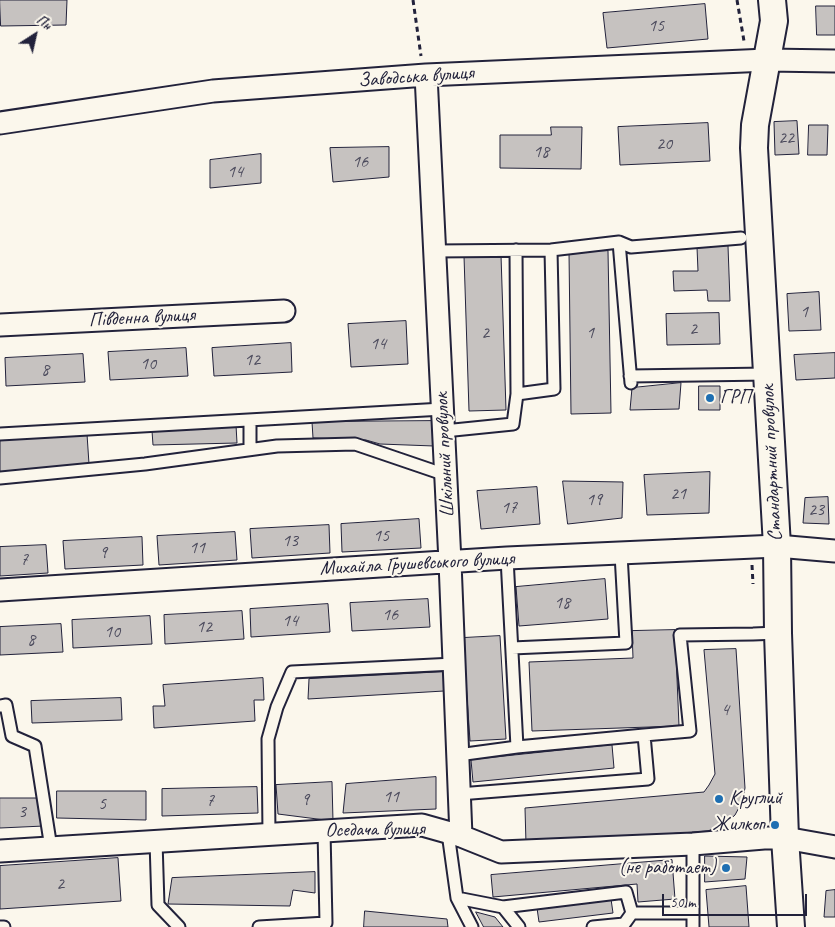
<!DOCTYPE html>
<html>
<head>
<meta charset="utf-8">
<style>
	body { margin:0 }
	#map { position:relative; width:835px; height:927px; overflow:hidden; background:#fbf7ec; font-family:Caveat,sans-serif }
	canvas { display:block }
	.north { position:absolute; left:10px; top:10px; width:50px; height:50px; -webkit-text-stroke:4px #fbf7ec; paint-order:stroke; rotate:35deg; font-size:14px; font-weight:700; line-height:20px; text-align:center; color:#22223b }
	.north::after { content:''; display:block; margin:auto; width:18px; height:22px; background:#22223b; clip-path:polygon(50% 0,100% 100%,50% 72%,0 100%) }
	.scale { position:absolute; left:662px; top:894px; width:145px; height:22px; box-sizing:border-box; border:2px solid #22223b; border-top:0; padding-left:6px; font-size:15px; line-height:18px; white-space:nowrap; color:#22223b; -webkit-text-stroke:4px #fbf7ec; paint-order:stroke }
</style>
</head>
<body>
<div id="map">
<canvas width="835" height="927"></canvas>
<div class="north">Пн</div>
<div class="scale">50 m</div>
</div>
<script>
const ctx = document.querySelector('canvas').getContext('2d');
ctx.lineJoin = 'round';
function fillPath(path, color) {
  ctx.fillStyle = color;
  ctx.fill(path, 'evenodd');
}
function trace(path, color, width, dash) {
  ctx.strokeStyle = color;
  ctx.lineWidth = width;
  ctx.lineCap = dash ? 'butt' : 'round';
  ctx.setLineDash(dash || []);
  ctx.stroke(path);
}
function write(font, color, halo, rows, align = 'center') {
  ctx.font = font + ' Caveat,sans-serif';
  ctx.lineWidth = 4;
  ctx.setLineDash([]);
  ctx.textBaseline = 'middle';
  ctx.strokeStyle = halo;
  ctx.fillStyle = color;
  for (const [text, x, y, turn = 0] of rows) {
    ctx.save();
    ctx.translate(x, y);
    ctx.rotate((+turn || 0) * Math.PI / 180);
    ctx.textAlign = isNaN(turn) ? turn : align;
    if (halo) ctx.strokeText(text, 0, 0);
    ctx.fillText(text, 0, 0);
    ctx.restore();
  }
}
const building = new Path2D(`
	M 0,0 L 67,0 L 66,25 L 1,26 Z
	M 705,4 L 708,39 L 607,48 L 603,13 Z
	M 816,6 L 835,6 L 835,35 L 817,35 Z
	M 797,121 L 799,154 L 775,155 L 774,122 Z
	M 708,123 L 710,161 L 620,165 L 618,127 Z
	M 809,125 L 828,125 L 827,155 L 808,155 Z
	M 551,127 L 582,127 L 581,169 L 500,168 L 500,135 L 551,135 Z
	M 389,147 L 389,177 L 333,182 L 330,148 Z
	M 261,154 L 261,183 L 210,188 L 210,160 Z
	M 728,246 L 730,301 L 708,301 L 707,290 L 674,291 L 673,271 L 698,271 L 697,247 Z
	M 608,251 L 611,413 L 571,414 L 569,252 Z
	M 501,255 L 506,410 L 469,411 L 464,256 Z
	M 819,292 L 821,330 L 789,331 L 787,294 Z
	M 719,313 L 720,344 L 667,345 L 666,314 Z
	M 406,321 L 408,364 L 351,367 L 348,324 Z
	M 291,343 L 292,372 L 214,376 L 212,348 Z
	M 186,348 L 188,376 L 110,380 L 108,352 Z
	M 835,353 L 835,378 L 796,380 L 794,355 Z
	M 83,354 L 85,382 L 6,386 L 5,358 Z
	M 681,383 L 679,409 L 630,410 L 632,388 Z
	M 699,386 L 720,386 L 720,410 L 699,410 Z
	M 433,421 L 434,446 L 380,444 L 366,440 L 313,438 L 312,422 Z
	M 236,425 L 237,443 L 153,445 L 152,431 Z
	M 87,434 L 89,464 L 0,472 L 0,440 Z
	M 710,472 L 709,513 L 647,515 L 644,475 Z
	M 563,481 L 623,482 L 622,518 L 568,524 Z
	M 537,487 L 540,524 L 481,529 L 477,491 Z
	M 828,497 L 829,524 L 803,523 L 805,498 Z
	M 419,519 L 421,548 L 342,552 L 341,524 Z
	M 329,525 L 330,553 L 252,558 L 250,529 Z
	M 235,532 L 237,560 L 159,565 L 157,536 Z
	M 142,537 L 143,565 L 65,569 L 63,541 Z
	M 46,545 L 48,573 L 0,576 L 0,547 Z
	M 605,579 L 608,619 L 519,626 L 516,587 Z
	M 428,599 L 430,627 L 352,631 L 350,603 Z
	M 328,604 L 330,632 L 251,637 L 250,609 Z
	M 242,611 L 244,639 L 165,644 L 164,615 Z
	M 150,616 L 152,644 L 73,648 L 72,620 Z
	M 61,624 L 63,652 L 0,655 L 0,627 Z
	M 675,630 L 679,726 L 532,731 L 529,662 L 633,658 L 632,631 Z
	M 500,636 L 506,739 L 470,741 L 463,638 Z
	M 736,649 L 745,788 L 742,802 L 735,815 L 726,823 L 708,831 L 526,844 L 525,808 L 704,792 L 709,785 L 715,774 L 704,650 Z
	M 444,672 L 444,691 L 308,699 L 309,679 Z
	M 263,678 L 264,700 L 254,700 L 255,721 L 154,728 L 153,706 L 165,706 L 163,685 Z
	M 121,698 L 122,720 L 32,723 L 31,701 Z
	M 612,745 L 614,768 L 473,782 L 471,760 Z
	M 436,777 L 436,809 L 343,813 L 346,784 Z
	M 332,782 L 333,821 L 278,814 L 276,785 Z
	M 257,787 L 258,813 L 162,816 L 162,789 Z
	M 57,791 L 146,791 L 146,820 L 57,818 Z
	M 0,798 L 43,798 L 44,826 L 0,828 Z
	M 705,856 L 747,857 L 745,879 L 705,882 Z
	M 118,858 L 121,901 L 0,909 L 0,866 Z
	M 672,860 L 675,899 L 638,902 L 637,884 L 493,897 L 491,875 Z
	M 315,872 L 315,893 L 293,890 L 290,906 L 168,904 L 172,878 Z
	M 746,886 L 749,927 L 709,927 L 706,890 Z
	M 835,890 L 835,917 L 824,917 L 826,891 Z
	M 611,899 L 613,913 L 539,922 L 537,908 Z
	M 365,911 L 447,919 L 448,927 L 364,927 Z
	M 476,912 L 495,917 L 503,927 L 484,927 Z`);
const path = new Path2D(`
	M 413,0 L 421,56
	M 737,0 L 744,41
	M 752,565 L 753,584`);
const service = new Path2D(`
	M 619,242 L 631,383
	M 516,250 L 517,394 L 554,389 L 551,250
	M 435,251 L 551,250 L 619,242 L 631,247 L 741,238
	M 630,376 L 767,374
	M 444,431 L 513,424 L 517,394
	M 0,434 L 443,409
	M 250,449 L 250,420
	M 0,478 L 145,464 L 277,446 L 355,444 L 446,475
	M 507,558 L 517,747
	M 512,648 L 626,643 L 621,554
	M 0,706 L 6,705 L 12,736 L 35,746 L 51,848
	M 644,735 L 690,731 L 680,635 L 753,634 L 778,633
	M 458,755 L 517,747 L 644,735 L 648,779 L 459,794
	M 448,833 L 457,898 L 472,927
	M 269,834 L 268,739 L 277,707 L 292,672 L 454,664
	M 156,841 L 158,905 L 179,927
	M 693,844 L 693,927
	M 457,898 L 503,907 L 519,927
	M 503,907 L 626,892 L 632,913
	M 0,927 L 4,927
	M 259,927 L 326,923 L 324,831
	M 593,927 L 624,924
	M 622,927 L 632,913 L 693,913`);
const minor = new Path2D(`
	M 426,75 L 450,562 L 461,836
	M 0,123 L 213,91 L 426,75 L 767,60 L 835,61
	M 0,325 L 284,311
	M 0,590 L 507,558 L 777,546 L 835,551
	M 0,851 L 422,825 L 461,836 L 501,852 L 693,844 L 764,838 L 785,838 L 835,847`);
const tertiary = new Path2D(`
	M 772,0 L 774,21 L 755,125 L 754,148 L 777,546 L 778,633 L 785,838 L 791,927`);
const markers = [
	[710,398,5,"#1f6fb2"],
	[719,799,5,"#1f6fb2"],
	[775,825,5,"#1f6fb2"],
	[726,868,5,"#1f6fb2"]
];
const numberNames = [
	["15",656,26],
	["22",786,138],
	["20",664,144],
	["18",541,152],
	["16",360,162],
	["14",235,172],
	["1",804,312],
	["2",693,329],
	["2",485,333],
	["1",590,333],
	["14",378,344],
	["12",252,360],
	["10",148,364],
	["8",45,370],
	["21",678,494],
	["19",594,500],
	["17",509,508],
	["23",816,510],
	["15",381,536],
	["13",290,541],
	["11",197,548],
	["9",103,553],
	["7",24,560],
	["18",562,603],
	["16",390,615],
	["14",290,621],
	["12",204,627],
	["10",112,632],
	["8",31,640],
	["4",725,710],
	["11",391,797],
	["9",305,800],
	["7",210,801],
	["5",102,804],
	["3",22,812],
	["2",60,884]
];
const streetNames = [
	["Заводська вулиця",416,77,-4],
	["Південна вулиця",142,318,-3],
	["Шкільний провулок",445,455,-93],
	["Стандартний провулок",772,463,-93],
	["Михайла Грушевського вулиця",417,564,-3],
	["Оседача вулиця",375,830,-1]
];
const poiNames = [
	["ГРП",720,398],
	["Круглий",729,799],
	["Жилкоп",765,825,"right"],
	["(не работает)",716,868,"right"]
];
fillPath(building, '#c6c2c0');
trace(building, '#22223b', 1);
trace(service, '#22223b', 15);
trace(minor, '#22223b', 25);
trace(tertiary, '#22223b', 30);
trace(path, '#22223b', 3, [5, 4]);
trace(service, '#fbf7ec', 11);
trace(minor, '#fbf7ec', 21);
trace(tertiary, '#fbf7ec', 26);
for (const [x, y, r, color] of markers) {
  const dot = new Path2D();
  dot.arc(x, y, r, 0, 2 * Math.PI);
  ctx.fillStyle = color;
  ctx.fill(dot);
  trace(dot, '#fbf7ec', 2);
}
write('18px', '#4b4a5c', null, numberNames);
write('20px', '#22223b', '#fbf7ec', streetNames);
write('20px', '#22223b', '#fbf7ec', poiNames, 'left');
</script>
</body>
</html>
